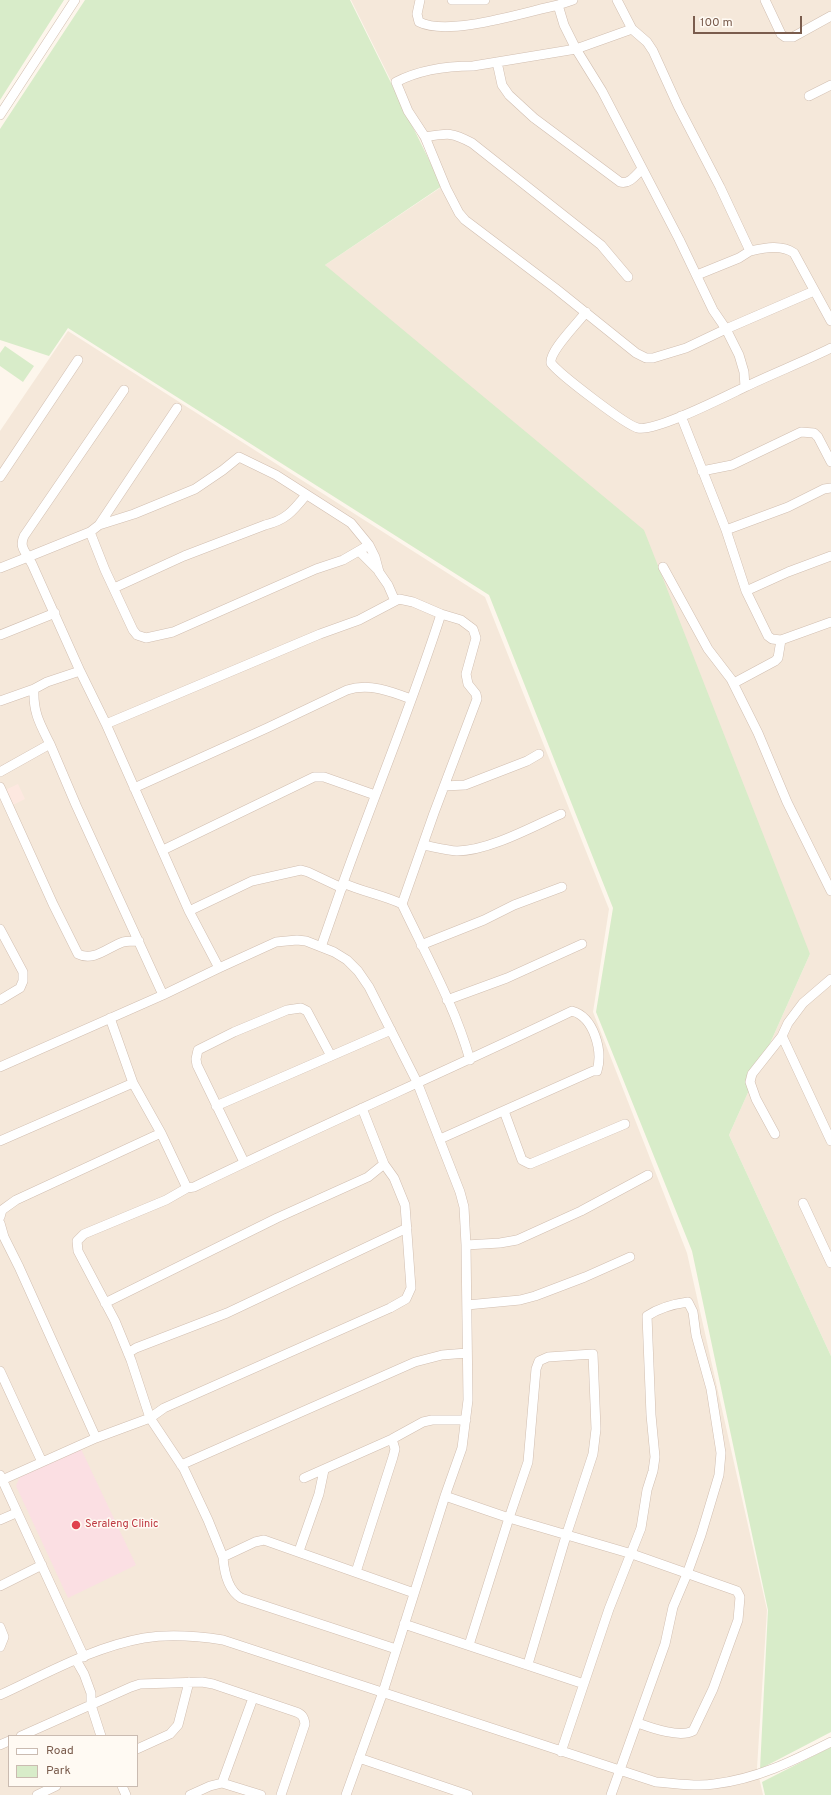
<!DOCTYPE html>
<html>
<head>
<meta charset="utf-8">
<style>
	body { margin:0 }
	#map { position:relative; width:831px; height:1795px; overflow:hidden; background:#fdf6ec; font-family:Overpass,sans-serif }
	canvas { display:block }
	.legend { position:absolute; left:8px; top:1735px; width:130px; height:52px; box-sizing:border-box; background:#fffaf3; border:1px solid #cabbb1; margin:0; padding:5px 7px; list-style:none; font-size:12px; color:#7a5c4d }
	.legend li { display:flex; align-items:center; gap:8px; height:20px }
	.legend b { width:20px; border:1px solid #cabbb1 }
	.scale { position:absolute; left:693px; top:16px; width:109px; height:18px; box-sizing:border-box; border:2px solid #7a5c4d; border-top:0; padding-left:5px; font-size:12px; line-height:14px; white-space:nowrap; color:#7a5c4d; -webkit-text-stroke:3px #fffaf3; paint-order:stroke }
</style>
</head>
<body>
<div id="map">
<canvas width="831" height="1795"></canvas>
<ul class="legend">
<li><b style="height:5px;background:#fff"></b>Road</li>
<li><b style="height:11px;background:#d8ecc9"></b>Park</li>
</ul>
<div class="scale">100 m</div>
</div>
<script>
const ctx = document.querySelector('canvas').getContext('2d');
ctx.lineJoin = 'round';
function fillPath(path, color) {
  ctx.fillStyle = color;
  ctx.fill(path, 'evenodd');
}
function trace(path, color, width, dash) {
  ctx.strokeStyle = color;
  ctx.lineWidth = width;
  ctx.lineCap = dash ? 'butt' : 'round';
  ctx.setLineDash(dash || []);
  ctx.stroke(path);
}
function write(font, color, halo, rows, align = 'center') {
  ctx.font = font + ' Overpass,sans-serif';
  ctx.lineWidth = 3;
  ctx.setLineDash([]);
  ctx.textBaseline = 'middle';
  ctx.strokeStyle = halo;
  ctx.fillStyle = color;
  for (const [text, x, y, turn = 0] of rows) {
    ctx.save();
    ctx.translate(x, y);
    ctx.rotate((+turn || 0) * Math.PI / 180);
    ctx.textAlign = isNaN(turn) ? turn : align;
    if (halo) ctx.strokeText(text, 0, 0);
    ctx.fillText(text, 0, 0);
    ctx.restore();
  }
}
const residential = new Path2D(`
	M 351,0 L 831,0 L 831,1356 L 729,1135 L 810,954 L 325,265 L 443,186 Z
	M 68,331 L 485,597 L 609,909 L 593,1012 L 687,1253 L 767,1610 L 757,1768 L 763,1795 L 0,1795 L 0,431 ZM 9,1736 L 137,1736 L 137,1786 L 9,1786 Z`);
const commercial = new Path2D(`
	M 18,784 L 25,799 L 11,806 L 3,791 Z`);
const medical = new Path2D(`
	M 81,1449 L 136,1565 L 68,1598 L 16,1486 L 20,1476 Z`);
const green = new Path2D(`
	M 0,0 L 64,0 L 0,100 Z
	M 85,0 L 350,0 L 442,186 L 325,265 L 644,530 L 810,954 L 729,1135 L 831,1356 L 831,1732 L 760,1769 L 768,1610 L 692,1251 L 596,1012 L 613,908 L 489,595 L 68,328 L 49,356 L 0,340 L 0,129 Z
	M 5,346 L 34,366 L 23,382 L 0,366 L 0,353 Z
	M 831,1747 L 831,1795 L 765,1795 L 762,1782 Z`);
const minor = new Path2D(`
	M 420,0 L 417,14 L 419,22 C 449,37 525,12 558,5
	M 452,0 L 485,0
	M 573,0 L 558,5 L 564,25 L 576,49 L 602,91 L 679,239 L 713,310 L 726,329 L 739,355 L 744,372 L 745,387
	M 617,0 L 632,29 L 647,42 L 653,51 L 678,106 L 720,187 L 750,251 C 764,248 781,244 794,253 L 831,321
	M 765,0 L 781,34 L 785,37 L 793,37 L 831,16
	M 632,29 L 576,49 L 473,66 C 447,66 419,70 396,82 L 408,111 L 425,137 L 446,188 L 459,213 L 465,220 L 555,288 L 636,353 L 646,358 L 653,358 L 686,348 L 726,329 L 814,291
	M 497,62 L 502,85 L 509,95 L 534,118 L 620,182 C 629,185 636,175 642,169
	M 809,96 L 831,85
	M 0,115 L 75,0
	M 425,137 C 448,133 452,132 472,143 L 601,245 L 628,277
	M 697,275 L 739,258 L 750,251
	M 586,312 C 578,323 549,351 551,363 C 559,374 627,426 638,428 C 656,432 726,396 745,387 C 774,373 803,362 831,348
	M 124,390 L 24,536 C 20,545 23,549 28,557 L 90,532 L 99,525 L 177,408
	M 681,416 L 726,530 L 746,591 L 768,636 L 772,639 L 781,640 L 831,622
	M 702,471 L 732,465 L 801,432 L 814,433 L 818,437 L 831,462
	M 0,477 L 78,360
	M 99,525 L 134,514 L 195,489 L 223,470 L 239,457 L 276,475 L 351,523 L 369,545 L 375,557 L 379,572 L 388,585 L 395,601
	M 726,530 L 788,507 L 824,489 L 831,488
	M 90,532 L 105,570 L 133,630 L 137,635 L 146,638 L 173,632 L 316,569 L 343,560 L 369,545
	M 359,551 L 379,571
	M 663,567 L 708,649 L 731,679 L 758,733 L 787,802 L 831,891
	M 0,568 L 28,557 L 32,564 L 80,671 L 106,724 L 189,911 L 219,968
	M 114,588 L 184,556 L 265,525 C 286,520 293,511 306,495
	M 746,591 L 788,572 L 831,556
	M 0,635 L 55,613
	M 734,683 L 775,661 L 778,658 L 781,640
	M 0,701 L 34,689
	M 106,724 L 320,634 L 359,620 L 399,599 L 413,602 L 441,614 L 461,620 L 473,629 L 476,638 L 466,674 L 468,684 L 476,694 L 477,699 L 434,813 L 402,904 C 426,955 455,1006 470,1060
	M 50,744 L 76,805 L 163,995
	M 0,772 L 50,744 C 40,724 33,713 34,689 L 47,682 L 80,671
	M 444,786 L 465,785 L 527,761 L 539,754
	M 0,787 L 53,904 L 78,954 C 94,962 108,947 123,942 C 128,941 134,941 139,941
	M 134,788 L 267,728 L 347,690 C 369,683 390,691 411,699
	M 423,845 C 434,847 446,850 457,851 C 488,851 532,827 561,814
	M 163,850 L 314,777 L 324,777 L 375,795
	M 402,904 C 383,895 363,892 343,883 C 375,793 412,705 441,614
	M 189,911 L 252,881 L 301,870 L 308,872 L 342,888
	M 0,929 L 23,972 L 23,981 L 20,988 L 0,1000
	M 421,945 L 484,920 L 514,905 L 562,887
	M 321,947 L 343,884
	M 447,1000 L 507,978 L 582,944
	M 110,1018 L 133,1083 L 161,1133 L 187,1188 L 194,1187 C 319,1126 447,1071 572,1011 C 594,1017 603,1051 597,1071 L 593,1071 L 440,1139
	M 782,1036 L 831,1141
	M 0,1067 L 163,995 L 219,968 L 276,942 L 297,940 L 306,941 L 334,952 L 347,960 L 358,971 L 369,987 L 417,1082 L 460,1192 L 464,1207 L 466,1245 L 468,1400 L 462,1448 L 445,1496 L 383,1692 L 346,1795
	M 216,1106 L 391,1030
	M 504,1111 L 522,1160 L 530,1164 L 625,1124
	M 775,1134 L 756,1099 L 750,1082 L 752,1074 L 782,1036 L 788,1023 L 803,1003 L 831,979
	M 0,1141 L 133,1083
	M 244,1162 L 197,1065 L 196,1059 L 198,1050 L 234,1032 L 287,1010 L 301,1008 L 307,1011 L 331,1056
	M 187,1188 L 166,1200 L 84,1234 L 77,1241 L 78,1251 L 115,1321 L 131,1360 L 150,1418 L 184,1469 L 208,1520 L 223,1557
	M 803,1203 L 831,1263
	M 0,1217 L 2,1210 L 16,1200 L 161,1133
	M 0,1223 L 4,1237 L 19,1267 L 96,1438
	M 466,1245 L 500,1243 L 517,1240 L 581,1211 L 648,1175
	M 105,1303 L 277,1218 L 368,1177 L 384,1164
	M 467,1305 L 520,1300 L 535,1296 L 585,1277 L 630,1257
	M 128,1353 L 136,1348 L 227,1313 L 407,1228
	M 0,1371 L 42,1462
	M 181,1465 L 415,1362 L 442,1355 L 467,1353
	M 0,1475 L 84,1657
	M 304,1478 L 392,1439 L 423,1422 L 432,1420 L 466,1420
	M 2,1480 L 96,1438 L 150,1418 L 164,1408 L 390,1308 L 406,1299 L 411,1288 L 405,1205 L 394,1178 L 384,1164 L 362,1108
	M 445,1496 L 509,1518 L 632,1554 L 737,1591 L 740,1597 L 738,1620 L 713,1689 L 693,1731 C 679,1738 652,1728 638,1723
	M 0,1520 L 16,1513
	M 299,1551 L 319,1494 L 324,1470
	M 356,1572 L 393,1457 L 395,1449 L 392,1439
	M 0,1586 L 42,1565
	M 404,1624 L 584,1684
	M 0,1627 L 4,1637 L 0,1647
	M 469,1645 L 509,1518 L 528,1462 L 536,1369 L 539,1361 L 548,1357 L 593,1354 L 596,1429 L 593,1454 L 566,1536 L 528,1664
	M 396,1649 L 241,1598 C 228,1590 224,1571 223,1557 L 255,1542 L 264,1540 L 414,1593
	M 76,1660 L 84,1674 L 91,1693 L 91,1705 L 101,1736
	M 0,1695 C 46,1674 93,1647 144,1638 C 169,1634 197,1636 223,1640 L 656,1782 C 675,1783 695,1787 714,1784 C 757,1779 793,1761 831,1742
	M 21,1736 L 131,1687 L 140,1684 L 202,1682 L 213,1684 L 296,1712 C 302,1714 304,1717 305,1724 L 281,1795
	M 0,1745 L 9,1741
	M 137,1749 L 170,1734 L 178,1725 L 189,1682
	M 561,1752 L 609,1609 L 641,1528 L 647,1490 L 653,1471 L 655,1457 L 651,1415 L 647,1316 C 659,1308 673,1304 688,1302 L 693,1312 L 696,1335 L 711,1389 L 721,1453 L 719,1475 L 701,1535 L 687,1574 L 673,1607 L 665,1644 L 611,1795
	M 359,1758 L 468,1795
	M 222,1783 L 253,1698
	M 122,1786 L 126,1795
	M 37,1795 L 56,1786
	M 190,1795 L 210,1786 L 222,1783 L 261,1795`);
const markers = [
	[76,1525,5,"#e0444e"]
];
const healthNames = [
	["Seraleng Clinic",85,1525]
];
fillPath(residential, '#f5e8da');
fillPath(commercial, '#fde8e0');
fillPath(medical, '#fbdfe3');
fillPath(green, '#d8ecc9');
trace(minor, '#d1beb0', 10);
trace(minor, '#fff', 9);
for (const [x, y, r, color] of markers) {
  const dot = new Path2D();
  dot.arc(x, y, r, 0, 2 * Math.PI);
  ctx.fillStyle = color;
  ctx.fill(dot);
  trace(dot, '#fffaf3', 1.5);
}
write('11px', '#be3a42', '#fffaf3', healthNames, 'left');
</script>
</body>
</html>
